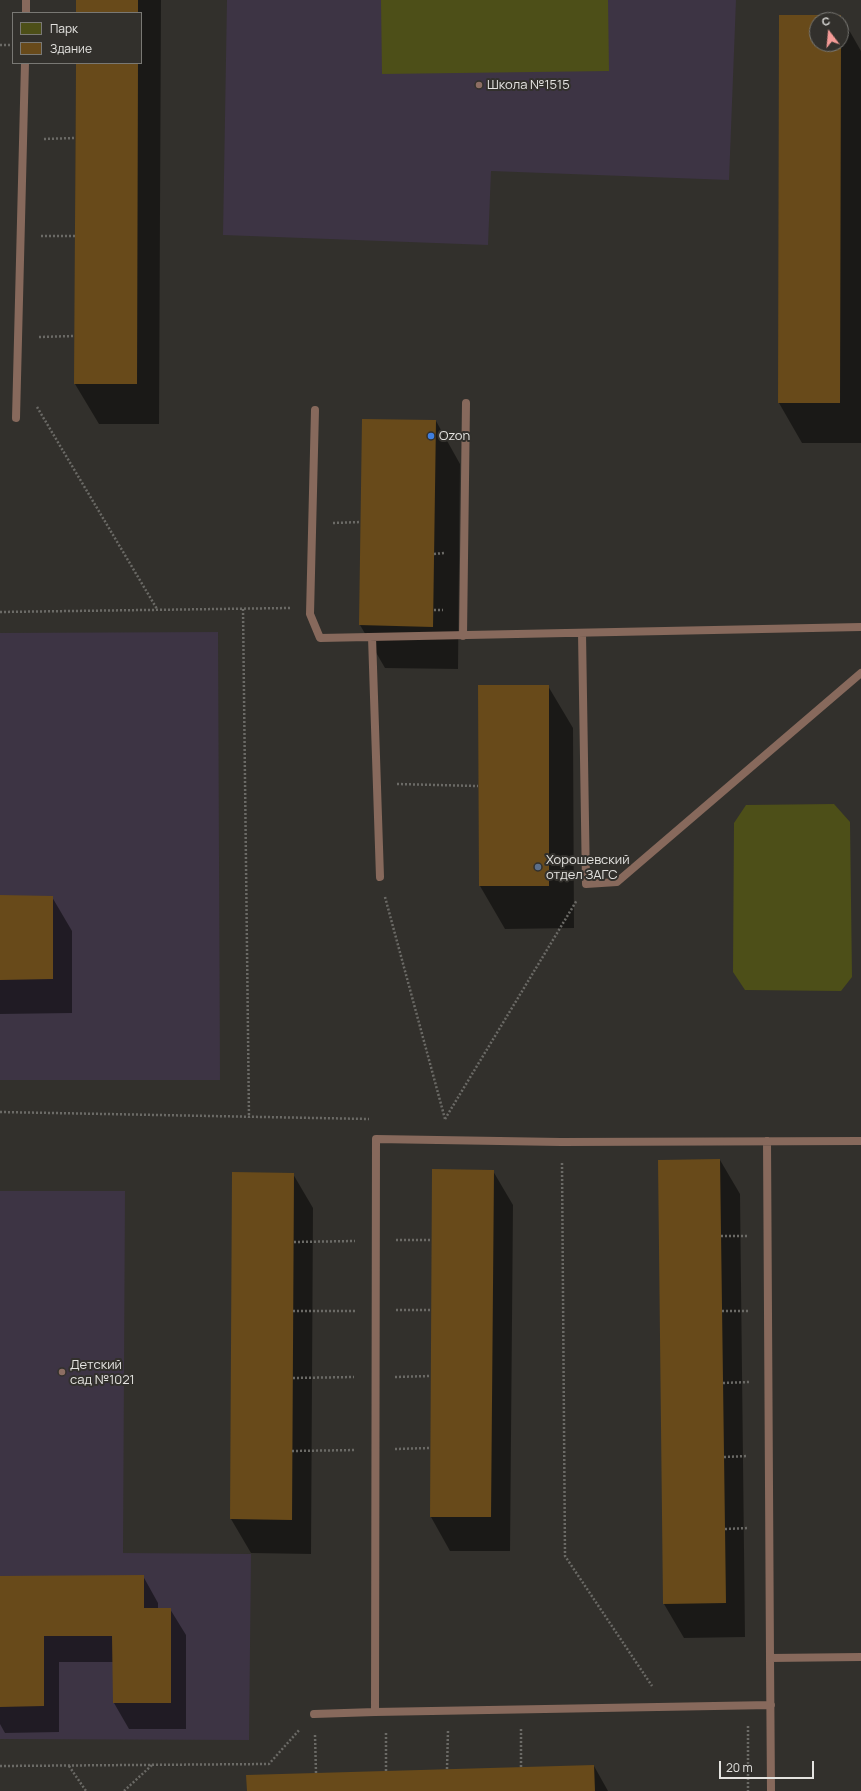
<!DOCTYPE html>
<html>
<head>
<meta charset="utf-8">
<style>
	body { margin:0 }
	#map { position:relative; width:861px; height:1791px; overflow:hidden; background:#32302c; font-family:Manrope,sans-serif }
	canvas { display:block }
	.legend { position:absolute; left:12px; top:12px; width:130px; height:52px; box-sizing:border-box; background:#32302c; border:1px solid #797874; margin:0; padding:5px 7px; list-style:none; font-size:12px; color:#e4e3e0 }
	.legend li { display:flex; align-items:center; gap:8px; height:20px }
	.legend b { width:20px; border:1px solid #797874 }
	.north { position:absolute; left:809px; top:12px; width:40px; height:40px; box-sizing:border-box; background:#32302c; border:1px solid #797874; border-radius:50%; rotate:344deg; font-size:11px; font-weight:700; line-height:16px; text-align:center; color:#e4e3e0 }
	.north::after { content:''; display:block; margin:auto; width:14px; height:18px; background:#f59b97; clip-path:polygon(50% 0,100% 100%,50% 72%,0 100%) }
	.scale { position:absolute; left:719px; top:1761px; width:95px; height:18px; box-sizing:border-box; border:2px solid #e4e3e0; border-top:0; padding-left:5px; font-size:12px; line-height:14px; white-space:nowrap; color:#e4e3e0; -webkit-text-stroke:3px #32302c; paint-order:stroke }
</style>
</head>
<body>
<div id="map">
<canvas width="861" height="1791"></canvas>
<ul class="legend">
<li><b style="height:11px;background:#4d4f18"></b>Парк</li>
<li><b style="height:11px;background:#684a1a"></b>Здание</li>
</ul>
<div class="north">С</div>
<div class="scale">20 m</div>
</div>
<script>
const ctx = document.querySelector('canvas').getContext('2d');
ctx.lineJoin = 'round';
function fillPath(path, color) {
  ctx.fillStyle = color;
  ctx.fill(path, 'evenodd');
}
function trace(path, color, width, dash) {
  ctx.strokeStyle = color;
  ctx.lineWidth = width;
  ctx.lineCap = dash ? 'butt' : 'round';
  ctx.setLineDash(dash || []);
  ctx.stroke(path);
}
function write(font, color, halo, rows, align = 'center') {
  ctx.font = font + ' Manrope,sans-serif';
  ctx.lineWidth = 4;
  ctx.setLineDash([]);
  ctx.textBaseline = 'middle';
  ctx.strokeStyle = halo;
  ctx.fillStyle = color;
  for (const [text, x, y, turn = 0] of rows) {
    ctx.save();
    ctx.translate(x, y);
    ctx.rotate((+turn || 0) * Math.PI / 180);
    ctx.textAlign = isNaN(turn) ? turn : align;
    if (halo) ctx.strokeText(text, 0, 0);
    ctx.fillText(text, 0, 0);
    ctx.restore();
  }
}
const education = new Path2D(`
	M 227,0 L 736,0 L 729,180 L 491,171 L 488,245 L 223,235 Z
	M 218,632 L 220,1080 L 0,1080 L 0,633 Z
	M 0,1191 L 125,1191 L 123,1553 L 251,1554 L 249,1740 L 0,1739 Z`);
const green = new Path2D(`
	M 381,0 L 608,0 L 609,71 L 382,74 Z
	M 834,804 L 850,822 L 852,977 L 841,991 L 745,990 L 733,972 L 734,823 L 746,805 Z`);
const shadow = new Path2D(`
	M 77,0 L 161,0 L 159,424 L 99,424 L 75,384 L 76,63 L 141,63 L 141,13 L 77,13 Z
	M 780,16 L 841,16 L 861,51 L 861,443 L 802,443 L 779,403 ZM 817,20 L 841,20 L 841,44 L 817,44 Z
	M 363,420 L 436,421 L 460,464 L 458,669 L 385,668 L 360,625 Z
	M 479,686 L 548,686 L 573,728 L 574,928 L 505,929 L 480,886 Z
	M 52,897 L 72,931 L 72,1013 L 0,1014 L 0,907 Z
	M 720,1160 L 740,1194 L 745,1637 L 684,1638 L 664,1604 Z
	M 493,1171 L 513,1205 L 510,1551 L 450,1551 L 431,1517 Z
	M 233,1173 L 293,1174 L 313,1208 L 311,1554 L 251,1553 L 231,1519 Z
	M 143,1576 L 158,1603 L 158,1609 L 170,1609 L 186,1635 L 186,1729 L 129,1729 L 114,1703 L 113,1662 L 59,1662 L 59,1732 L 5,1733 L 0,1724 L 0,1577 Z
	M 594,1766 L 608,1791 L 248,1791 Z`);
const building = new Path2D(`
	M 76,0 L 138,0 L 138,13 L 76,13 Z
	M 779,15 L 841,15 L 841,20 L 817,20 L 817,44 L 841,44 L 840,403 L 778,403 Z
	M 76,63 L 138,63 L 137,384 L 74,384 Z
	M 362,419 L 436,420 L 433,627 L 359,625 Z
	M 478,685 L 549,685 L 549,886 L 479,886 Z
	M 0,895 L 53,896 L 53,979 L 0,980 Z
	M 720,1159 L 726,1603 L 663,1604 L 658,1160 Z
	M 432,1169 L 494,1170 L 491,1517 L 430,1517 Z
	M 232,1172 L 294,1173 L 292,1520 L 230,1519 Z
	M 144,1575 L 144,1608 L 171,1608 L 171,1703 L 113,1703 L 112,1636 L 44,1636 L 44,1706 L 0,1707 L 0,1576 Z
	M 594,1765 L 595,1791 L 247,1791 L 246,1775 Z`);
const path = new Path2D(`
	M 0,45 L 13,45
	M 44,139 L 75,138
	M 41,236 L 75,236
	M 39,337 L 74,336
	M 37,407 L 157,609
	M 333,523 L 361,522
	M 434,554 L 444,553
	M 243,609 L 249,1118
	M 434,610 L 443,610
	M 0,612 L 290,608
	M 397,784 L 478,786
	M 549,863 L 566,863
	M 385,897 L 445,1119
	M 0,1112 L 369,1119
	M 445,1119 L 577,900
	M 562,1163 L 565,1556 L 652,1686
	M 721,1236 L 747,1236
	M 396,1240 L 431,1240
	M 294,1242 L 355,1241
	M 396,1310 L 431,1310
	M 293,1311 L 355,1311
	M 722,1311 L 748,1311
	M 395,1377 L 430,1376
	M 293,1378 L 354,1377
	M 723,1383 L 749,1382
	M 395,1449 L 430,1448
	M 292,1451 L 356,1450
	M 724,1457 L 747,1456
	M 725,1529 L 749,1528
	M 748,1726 L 748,1791
	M 315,1735 L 316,1773
	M 0,1766 L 269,1764 L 300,1729
	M 69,1766 L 86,1791
	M 521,1767 L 521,1729
	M 447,1769 L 448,1731
	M 386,1771 L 386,1733
	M 124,1791 L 152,1765`);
const service = new Path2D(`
	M 26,13 L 26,0
	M 315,410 L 310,614 L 320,638 L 861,627
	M 16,418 L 25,63
	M 582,633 L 586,884 L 617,882 L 861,673
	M 463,636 L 466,403
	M 372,637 L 380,877
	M 767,1141 L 770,1658
	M 771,1705 L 375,1712 L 376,1139 L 561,1142 L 861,1141
	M 314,1714 L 375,1712
	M 771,1791 L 770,1658 L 861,1657`);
const markers = [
	[479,85,4,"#8d6e63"],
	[431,436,4,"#3f7fe0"],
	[538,867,4,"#5c6f8a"],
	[62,1372,4,"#8d6e63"]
];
const poiNames = [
	["Школа №1515",487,85],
	["Ozon",439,436],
	["Хорошевский",546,860],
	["отдел ЗАГС",546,875],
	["Детский",70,1365],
	["сад №1021",70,1380]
];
fillPath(education, '#3d3444');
fillPath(green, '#4d4f18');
fillPath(shadow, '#0007');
fillPath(building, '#684a1a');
trace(path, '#6b6a66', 2.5, [2, 2]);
trace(service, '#87695c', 8);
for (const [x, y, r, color] of markers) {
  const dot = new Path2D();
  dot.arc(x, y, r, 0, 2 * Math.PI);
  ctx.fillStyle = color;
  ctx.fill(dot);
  trace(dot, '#32302c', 1.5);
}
write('13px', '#e4e3e0', '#32302c', poiNames, 'left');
</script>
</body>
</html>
